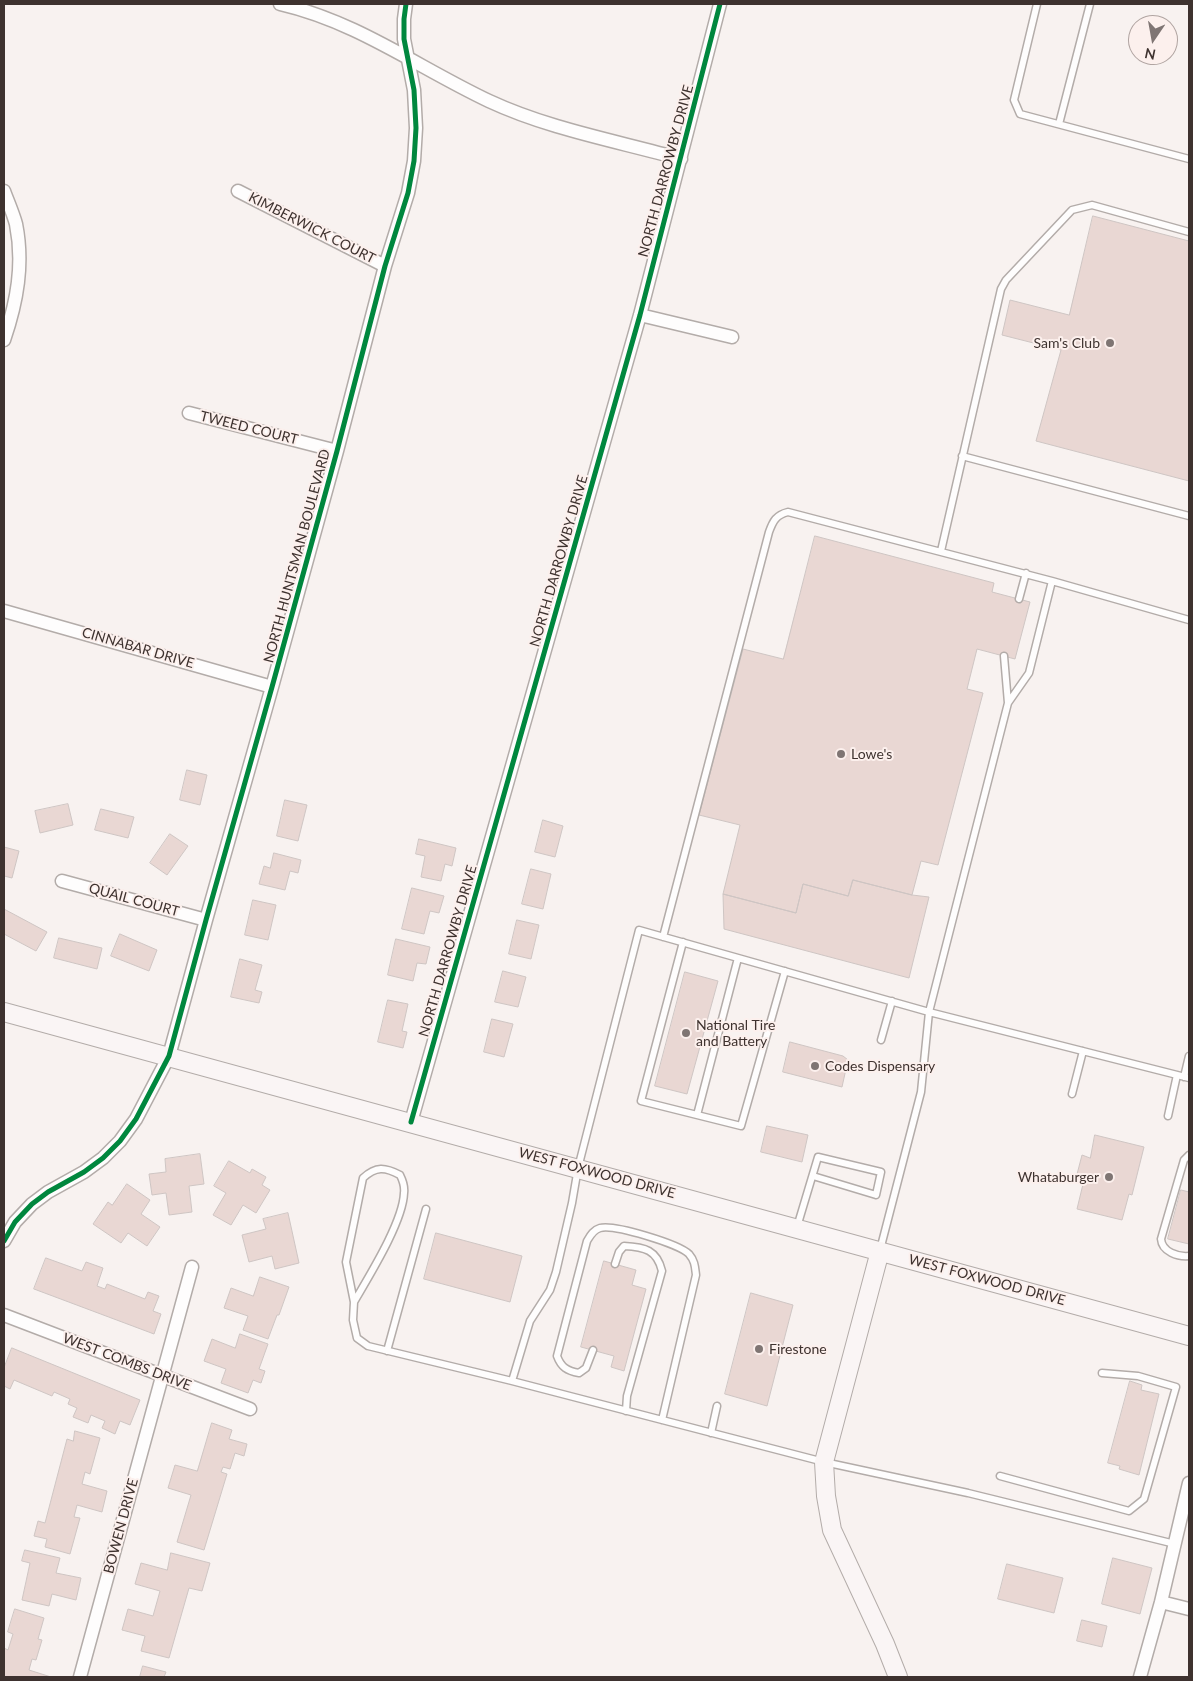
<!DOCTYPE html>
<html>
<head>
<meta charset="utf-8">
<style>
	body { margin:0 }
	#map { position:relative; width:1193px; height:1681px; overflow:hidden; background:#f8f2f0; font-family:Lato,sans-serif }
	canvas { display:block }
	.frame { position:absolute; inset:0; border:5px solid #3e322f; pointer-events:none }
	.north { position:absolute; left:1128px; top:15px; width:50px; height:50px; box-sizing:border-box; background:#fcf0ed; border:1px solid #b0a4a1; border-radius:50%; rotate:192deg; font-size:14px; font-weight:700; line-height:20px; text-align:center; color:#3e322f }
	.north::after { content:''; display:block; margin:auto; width:18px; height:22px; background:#7f7573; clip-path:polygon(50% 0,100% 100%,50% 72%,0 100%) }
</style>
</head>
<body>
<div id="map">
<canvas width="1193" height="1681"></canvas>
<div class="frame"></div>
<div class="north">N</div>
</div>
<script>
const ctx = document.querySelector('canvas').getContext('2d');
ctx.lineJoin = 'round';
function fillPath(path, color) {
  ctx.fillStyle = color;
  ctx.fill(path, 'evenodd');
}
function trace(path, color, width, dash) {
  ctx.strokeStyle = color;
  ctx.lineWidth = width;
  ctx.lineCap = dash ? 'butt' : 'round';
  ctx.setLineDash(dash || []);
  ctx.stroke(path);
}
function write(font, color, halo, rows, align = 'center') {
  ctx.font = font + ' Lato,sans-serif';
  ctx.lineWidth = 4;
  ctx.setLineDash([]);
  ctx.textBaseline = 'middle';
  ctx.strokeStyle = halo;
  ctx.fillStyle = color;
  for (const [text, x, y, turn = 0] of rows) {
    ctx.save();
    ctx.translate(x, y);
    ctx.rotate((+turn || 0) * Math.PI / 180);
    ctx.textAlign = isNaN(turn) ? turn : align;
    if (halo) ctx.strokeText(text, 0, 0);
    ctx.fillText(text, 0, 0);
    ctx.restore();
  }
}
const building = new Path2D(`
	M 1093,216 L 1189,241 L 1189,481 L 1036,441 L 1061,350 L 1002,335 L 1010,300 L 1069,315 Z
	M 815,536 L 994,583 L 992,592 L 1030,602 L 1015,659 L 977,649 L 967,689 L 983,693 L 938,865 L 921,861 L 912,895 L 853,880 L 848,896 L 803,884 L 796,913 L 723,894 L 740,825 L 699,815 L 743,649 L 783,659 Z
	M 187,770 L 207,775 L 200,805 L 180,800 Z
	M 285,800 L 307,805 L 298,841 L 277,836 Z
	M 68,804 L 73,825 L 40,833 L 35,811 Z
	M 101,809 L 134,817 L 128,838 L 95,830 Z
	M 543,820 L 563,826 L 555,857 L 535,852 Z
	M 170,834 L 188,846 L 167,875 L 150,863 Z
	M 419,839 L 456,848 L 452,866 L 445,864 L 441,881 L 421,877 L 425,856 L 416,854 Z
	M 4,847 L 19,851 L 12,878 L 4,876 Z
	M 274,853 L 301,860 L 298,873 L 290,871 L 285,890 L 259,884 L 264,866 L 270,868 Z
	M 531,869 L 551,874 L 543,909 L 522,904 Z
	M 853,880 L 912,895 L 929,897 L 909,978 L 724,929 L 723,894 L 796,913 L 803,884 L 848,896 Z
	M 412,888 L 444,896 L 439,913 L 430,911 L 424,934 L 402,929 Z
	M 253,900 L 276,905 L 268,940 L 245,935 Z
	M 4,909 L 47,932 L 36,951 L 4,934 Z
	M 517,920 L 539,925 L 531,959 L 509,954 Z
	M 120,934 L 157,950 L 149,971 L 111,956 Z
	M 59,938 L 102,948 L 97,969 L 54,958 Z
	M 396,939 L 430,947 L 426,964 L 417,963 L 413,981 L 388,975 Z
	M 240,959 L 262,965 L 255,990 L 262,992 L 259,1003 L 231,997 Z
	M 503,971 L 526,977 L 518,1007 L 495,1002 Z
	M 685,972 L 718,981 L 687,1094 L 655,1086 Z
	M 388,1000 L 408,1004 L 402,1031 L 407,1032 L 403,1048 L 378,1042 Z
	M 492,1019 L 513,1024 L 504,1057 L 484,1052 Z
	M 790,1042 L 843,1056 L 848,1060 L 842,1087 L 783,1072 Z
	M 767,1126 L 808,1135 L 802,1162 L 761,1152 Z
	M 1095,1135 L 1144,1147 L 1132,1195 L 1129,1194 L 1122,1220 L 1077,1209 L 1084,1180 L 1076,1178 L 1082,1155 L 1090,1158 Z
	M 200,1154 L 204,1184 L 189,1186 L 192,1212 L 169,1215 L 166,1193 L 152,1195 L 149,1174 L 166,1172 L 165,1159 Z
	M 229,1161 L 250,1173 L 252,1169 L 266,1177 L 262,1185 L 270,1190 L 256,1213 L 243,1205 L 231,1225 L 213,1215 L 226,1193 L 214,1186 Z
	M 127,1184 L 150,1200 L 141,1214 L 160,1227 L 147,1246 L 128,1233 L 121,1243 L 93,1224 L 108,1202 L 112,1205 Z
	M 1181,1190 L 1189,1192 L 1189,1244 L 1168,1239 Z
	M 288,1213 L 299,1263 L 275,1269 L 272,1256 L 249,1262 L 242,1235 L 266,1229 L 263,1219 Z
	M 436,1233 L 522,1256 L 510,1302 L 424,1279 Z
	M 46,1258 L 82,1271 L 86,1262 L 103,1268 L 97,1286 L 105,1289 L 107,1284 L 145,1299 L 148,1292 L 159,1296 L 153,1311 L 161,1314 L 154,1334 L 34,1289 Z
	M 604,1261 L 636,1270 L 632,1285 L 646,1289 L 624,1371 L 611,1367 L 614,1356 L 581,1347 Z
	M 260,1277 L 289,1287 L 279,1315 L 277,1315 L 268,1339 L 243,1330 L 248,1316 L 224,1308 L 231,1288 L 253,1296 Z
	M 751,1293 L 793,1305 L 767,1406 L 725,1394 Z
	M 240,1334 L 268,1344 L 259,1369 L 265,1371 L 261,1383 L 253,1380 L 248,1393 L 221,1383 L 226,1369 L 204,1361 L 212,1339 L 235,1348 Z
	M 12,1348 L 140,1400 L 130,1425 L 120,1421 L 115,1434 L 102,1428 L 105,1421 L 91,1415 L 88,1423 L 73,1417 L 77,1408 L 68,1404 L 70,1399 L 54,1392 L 52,1396 L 14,1380 L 10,1389 L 4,1386 L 4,1368 Z
	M 1130,1381 L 1142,1385 L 1141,1390 L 1159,1394 L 1139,1475 L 1119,1469 L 1120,1466 L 1108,1463 Z
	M 212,1423 L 232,1430 L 229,1439 L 247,1444 L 244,1456 L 235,1453 L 230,1469 L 223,1467 L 221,1472 L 227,1474 L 204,1550 L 177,1542 L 191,1495 L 168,1488 L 175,1465 L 197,1471 Z
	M 75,1431 L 100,1438 L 90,1474 L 85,1472 L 82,1484 L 107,1491 L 102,1512 L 77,1505 L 74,1517 L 80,1518 L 70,1554 L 45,1547 L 47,1539 L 34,1536 L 38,1521 L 45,1523 L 67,1439 L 73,1441 Z
	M 25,1550 L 60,1558 L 56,1573 L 81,1578 L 76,1600 L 52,1594 L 49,1606 L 22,1600 L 30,1563 L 22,1561 Z
	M 171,1553 L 210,1563 L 202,1591 L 189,1588 L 169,1658 L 141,1651 L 145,1636 L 122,1630 L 128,1609 L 153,1616 L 160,1591 L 135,1584 L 141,1563 L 167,1570 Z
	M 1113,1558 L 1152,1568 L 1140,1614 L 1102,1604 Z
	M 1007,1564 L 1063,1578 L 1054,1613 L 998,1599 Z
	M 15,1609 L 44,1618 L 38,1639 L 42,1640 L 36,1660 L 32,1659 L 29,1670 L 51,1677 L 4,1677 L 4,1648 L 8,1650 L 13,1634 L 8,1632 Z
	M 1082,1620 L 1107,1626 L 1102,1647 L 1077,1641 Z
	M 143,1666 L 166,1672 L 164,1677 L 140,1677 Z`);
const lane = new Path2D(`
	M 1037,4 L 1014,100 L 1020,114 L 1189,159
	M 1059,124 L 1090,4
	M 962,456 L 1189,516
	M 941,551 L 1001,289 L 1006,280 L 1072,210 L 1092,205 L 1189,232
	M 1019,599 L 1026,573
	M 1189,620 L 1052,581 L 1029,673 L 1008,703 L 929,1012 L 1189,1078
	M 1004,656 L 1008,703
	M 663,937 L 769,532 C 773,521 776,515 788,512 L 1052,581
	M 683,942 L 641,1101 L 697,1115 L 738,958
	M 881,1040 L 892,1001
	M 1184,1077 L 1189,1056
	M 1072,1094 L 1083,1051
	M 697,1115 L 741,1126 L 785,971
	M 1168,1116 L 1177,1075
	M 1189,1155 L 1184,1160 L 1161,1239 C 1162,1252 1178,1257 1189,1256
	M 797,1227 L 818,1157 L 881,1172 L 876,1195 L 813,1176
	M 880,1250 L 921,1092 L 929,1012 L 639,930 L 578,1168 L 572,1203 L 556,1272 L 550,1290 L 530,1321 L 512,1381 L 824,1462 L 968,1493 L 1175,1544
	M 615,1264 L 619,1252 L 624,1246 C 645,1247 657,1250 662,1271 L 627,1396 L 626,1411
	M 354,1302 C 369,1276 403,1222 404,1193 C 405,1186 403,1181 400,1175 C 385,1167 376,1166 363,1178 L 346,1262 L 354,1302 L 353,1320 L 357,1338 L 368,1346 L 512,1381
	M 593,1350 L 586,1368 L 579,1373 C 567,1371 561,1367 557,1356 L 587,1241 C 590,1236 593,1230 600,1228 C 614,1224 679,1244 689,1254 C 695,1261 695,1267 696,1275 L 662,1420
	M 387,1351 L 426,1209
	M 711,1433 L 717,1406
	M 1000,1476 L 1129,1511 L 1144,1499 L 1176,1387 L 1138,1376 L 1102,1373`);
const street = new Path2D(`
	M 280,4 C 358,22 417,67 489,101 C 549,129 617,141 681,159
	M 4,191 C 8,202 13,213 16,224 C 24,264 17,302 4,340
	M 238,191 L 385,266
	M 640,315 L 732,337
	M 189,413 L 337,451
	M 4,611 L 272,687
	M 62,881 L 206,920
	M 411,1122 L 640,315 L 720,4
	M 4,1241 L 15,1222 L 32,1204 L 48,1192 L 84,1172 L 103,1158 L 120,1141 L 136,1119 L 169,1056 L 206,920 L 272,687 L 337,451 L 385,266 L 408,193 L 414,161 L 416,128 L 414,90 L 404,39 L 404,19 L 406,4
	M 4,1315 L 250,1409
	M 1161,1602 L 1189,1609
	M 80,1677 L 192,1267
	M 1140,1677 L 1161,1602 L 1189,1483`);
const secondary = new Path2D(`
	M 4,1012 L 1189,1336
	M 880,1251 L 824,1462 L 826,1496 L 832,1530 L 885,1644 L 898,1677`);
const cycleway = new Path2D(`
	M 411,1122 L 640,315 L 720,4
	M 4,1241 L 15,1222 L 32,1204 L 48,1192 L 84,1172 L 103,1158 L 120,1141 L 136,1119 L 169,1056 L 206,920 L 272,687 L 337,451 L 385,266 L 408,193 L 414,161 L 416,128 L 414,90 L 404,39 L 404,19 L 406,4`);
const markers = [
	[1110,343,5,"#7f7573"],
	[841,754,5,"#7f7573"],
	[686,1033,5,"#7f7573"],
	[815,1066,5,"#7f7573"],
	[1109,1177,5,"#7f7573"],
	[759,1349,5,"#7f7573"]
];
const streetNames = [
	["NORTH DARROWBY DRIVE",666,171,-75],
	["KIMBERWICK COURT",312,228,27],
	["TWEED COURT",249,428,14],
	["NORTH HUNTSMAN BOULEVARD",297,556,-75],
	["NORTH DARROWBY DRIVE",559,561,-74],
	["CINNABAR DRIVE",138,648,16],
	["QUAIL COURT",134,900,15],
	["NORTH DARROWBY DRIVE",448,951,-74],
	["WEST FOXWOOD DRIVE",597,1173,15],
	["WEST FOXWOOD DRIVE",987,1280,15],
	["WEST COMBS DRIVE",127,1362,21],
	["BOWEN DRIVE",121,1526,-75]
];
const poiNames = [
	["Sam's Club",1100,343,"right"],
	["Lowe's",851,754],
	["National Tire",696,1025],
	["and Battery",696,1041],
	["Codes Dispensary",825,1066],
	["Whataburger",1099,1177,"right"],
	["Firestone",769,1349]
];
fillPath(building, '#e9d7d3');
trace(building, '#cec5c3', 1);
trace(lane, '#b3aca9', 9);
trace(street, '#b3aca9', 15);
trace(secondary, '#b3aca9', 20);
trace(lane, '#fefdfd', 6);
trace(street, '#fefdfd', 12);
trace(secondary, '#faf5f5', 18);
trace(cycleway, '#00873e', 5);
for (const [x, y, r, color] of markers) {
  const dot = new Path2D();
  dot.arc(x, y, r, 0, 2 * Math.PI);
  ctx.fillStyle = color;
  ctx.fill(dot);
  trace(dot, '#fcf0ed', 2);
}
write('14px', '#3e322f', '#fcf0ed', streetNames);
write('14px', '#3e322f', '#fcf0ed', poiNames, 'left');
</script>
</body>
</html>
